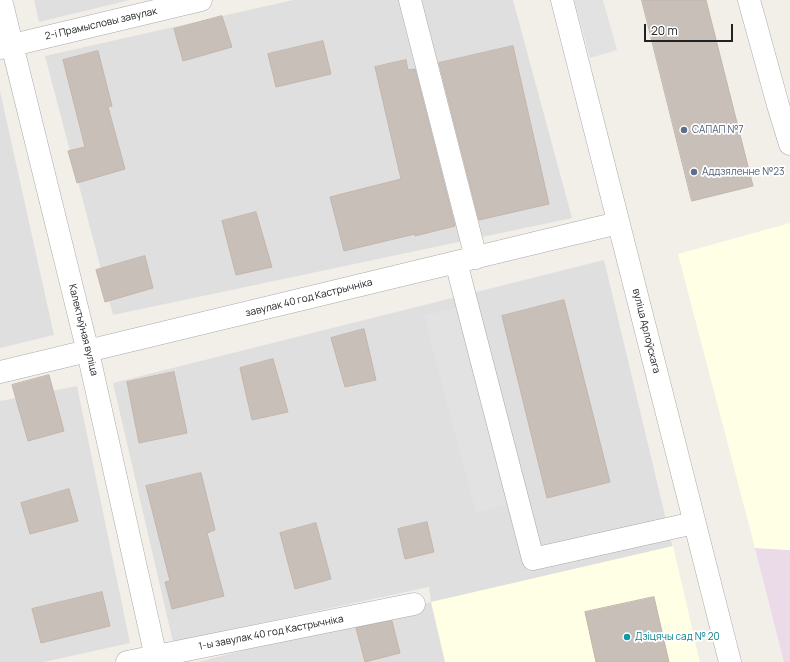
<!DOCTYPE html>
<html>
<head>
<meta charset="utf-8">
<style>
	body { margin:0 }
	#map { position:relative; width:790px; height:662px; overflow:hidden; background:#f2efe9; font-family:Manrope,sans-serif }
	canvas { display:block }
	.scale { position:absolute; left:644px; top:24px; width:89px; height:18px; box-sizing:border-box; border:2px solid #222; border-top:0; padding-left:5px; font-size:12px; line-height:14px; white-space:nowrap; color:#222; -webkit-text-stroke:3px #fff; paint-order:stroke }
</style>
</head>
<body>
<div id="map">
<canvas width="790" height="662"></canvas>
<div class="scale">20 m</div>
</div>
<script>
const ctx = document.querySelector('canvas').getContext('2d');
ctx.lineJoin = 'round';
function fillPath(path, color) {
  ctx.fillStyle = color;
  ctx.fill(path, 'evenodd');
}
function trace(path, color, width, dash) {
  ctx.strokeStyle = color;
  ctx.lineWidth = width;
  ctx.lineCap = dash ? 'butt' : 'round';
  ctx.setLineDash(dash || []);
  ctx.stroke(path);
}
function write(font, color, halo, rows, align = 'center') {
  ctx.font = font + ' Manrope,sans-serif';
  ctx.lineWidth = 3.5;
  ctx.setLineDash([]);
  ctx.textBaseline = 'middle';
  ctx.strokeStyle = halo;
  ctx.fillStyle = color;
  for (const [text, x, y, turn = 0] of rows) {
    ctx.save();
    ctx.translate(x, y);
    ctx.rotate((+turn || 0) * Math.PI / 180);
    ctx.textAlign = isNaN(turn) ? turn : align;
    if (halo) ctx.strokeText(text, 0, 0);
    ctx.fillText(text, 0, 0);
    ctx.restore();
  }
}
const residential = new Path2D(`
	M 34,0 L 130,0 L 39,22 Z
	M 293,0 L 513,0 L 572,218 L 113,315 L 45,56 Z
	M 0,91 L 54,335 L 0,348 Z
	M 604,260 L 700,662 L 198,662 L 431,602 L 429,587 L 173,642 L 113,383 Z
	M 77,386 L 130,643 L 44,662 L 0,662 L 0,401 Z`);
const industrial = new Path2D(`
	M 755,548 L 790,550 L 790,662 L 784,662 Z`);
const education = new Path2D(`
	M 790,223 L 790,550 L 755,548 L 678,254 Z
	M 673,546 L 700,662 L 445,662 L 431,602 Z`);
const parking = new Path2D(`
	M 574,0 L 603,0 L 617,50 L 590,58 Z
	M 458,307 L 510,504 L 476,513 L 424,316 Z`);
const building = new Path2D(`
	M 642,0 L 706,0 L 753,186 L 692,201 Z
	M 222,16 L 232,47 L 183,61 L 174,29 Z
	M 323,41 L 331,74 L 276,87 L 268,54 Z
	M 513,46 L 549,204 L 479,220 L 439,63 Z
	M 98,51 L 112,106 L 108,107 L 125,169 L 77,183 L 68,151 L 85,147 L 63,60 Z
	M 406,60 L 408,70 L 415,69 L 455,226 L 415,236 L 415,234 L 344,251 L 330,197 L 401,179 L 375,67 Z
	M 256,212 L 272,267 L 236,275 L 222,221 Z
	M 145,256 L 153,288 L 105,302 L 96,270 Z
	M 564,300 L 610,482 L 547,498 L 502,316 Z
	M 364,329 L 376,380 L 345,387 L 331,338 Z
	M 273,359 L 288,412 L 252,420 L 240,368 Z
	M 174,372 L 187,433 L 139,443 L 127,382 Z
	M 49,375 L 64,431 L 28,441 L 12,385 Z
	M 201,473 L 215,530 L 207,533 L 224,596 L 172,609 L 165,582 L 170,581 L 146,486 Z
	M 69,489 L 78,521 L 30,534 L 21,503 Z
	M 427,522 L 434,552 L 405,559 L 398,529 Z
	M 316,523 L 331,579 L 295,589 L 280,533 Z
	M 102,592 L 110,626 L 41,643 L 32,609 Z
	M 654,597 L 669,662 L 596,662 L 585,612 Z
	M 392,621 L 400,653 L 365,662 L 356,628 Z`);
const minor = new Path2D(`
	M 1,0 L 88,352 L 157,662
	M 410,0 L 476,258
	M 562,0 L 730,662
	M 749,0 L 778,105 L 790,144
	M 0,48 L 201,0
	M 456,262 L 533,559 L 694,523
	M 0,372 L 618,223
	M 127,662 L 414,604`);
const markers = [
	[684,130,4,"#5c6f8a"],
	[694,172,4,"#5c6f8a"],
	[627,637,4,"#0f9aa8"]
];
const streetNames = [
	["2-і Прамысловы завулак",101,24,-13],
	["завулак 40 год Кастрычніка",309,298,-14],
	["Калектыўная вуліца",83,330,76],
	["вуліца Арлоўскага",646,331,76],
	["1-ы завулак 40 год Кастрычніка",271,633,-11]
];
const serviceNames = [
	["САПАП №7",692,130],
	["Аддзяленне №23",702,172]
];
const cultureNames = [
	["Дзіцячы сад № 20",635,637]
];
fillPath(residential, '#e0dfdf');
fillPath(industrial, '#ebdbe8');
fillPath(education, '#ffffe5');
fillPath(parking, '#e2e2e2');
fillPath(building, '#c7bfb8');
trace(building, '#c4b6ab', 1);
trace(minor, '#a9a9a9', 23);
trace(minor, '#fff', 22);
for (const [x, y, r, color] of markers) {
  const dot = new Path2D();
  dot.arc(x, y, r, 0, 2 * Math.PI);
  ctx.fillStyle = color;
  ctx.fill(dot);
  trace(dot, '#fff', 1.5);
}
write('10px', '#222', '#fff', streetNames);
write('10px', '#4e5e75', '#fff', serviceNames, 'left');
write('10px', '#0d838f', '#fff', cultureNames, 'left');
</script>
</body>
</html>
